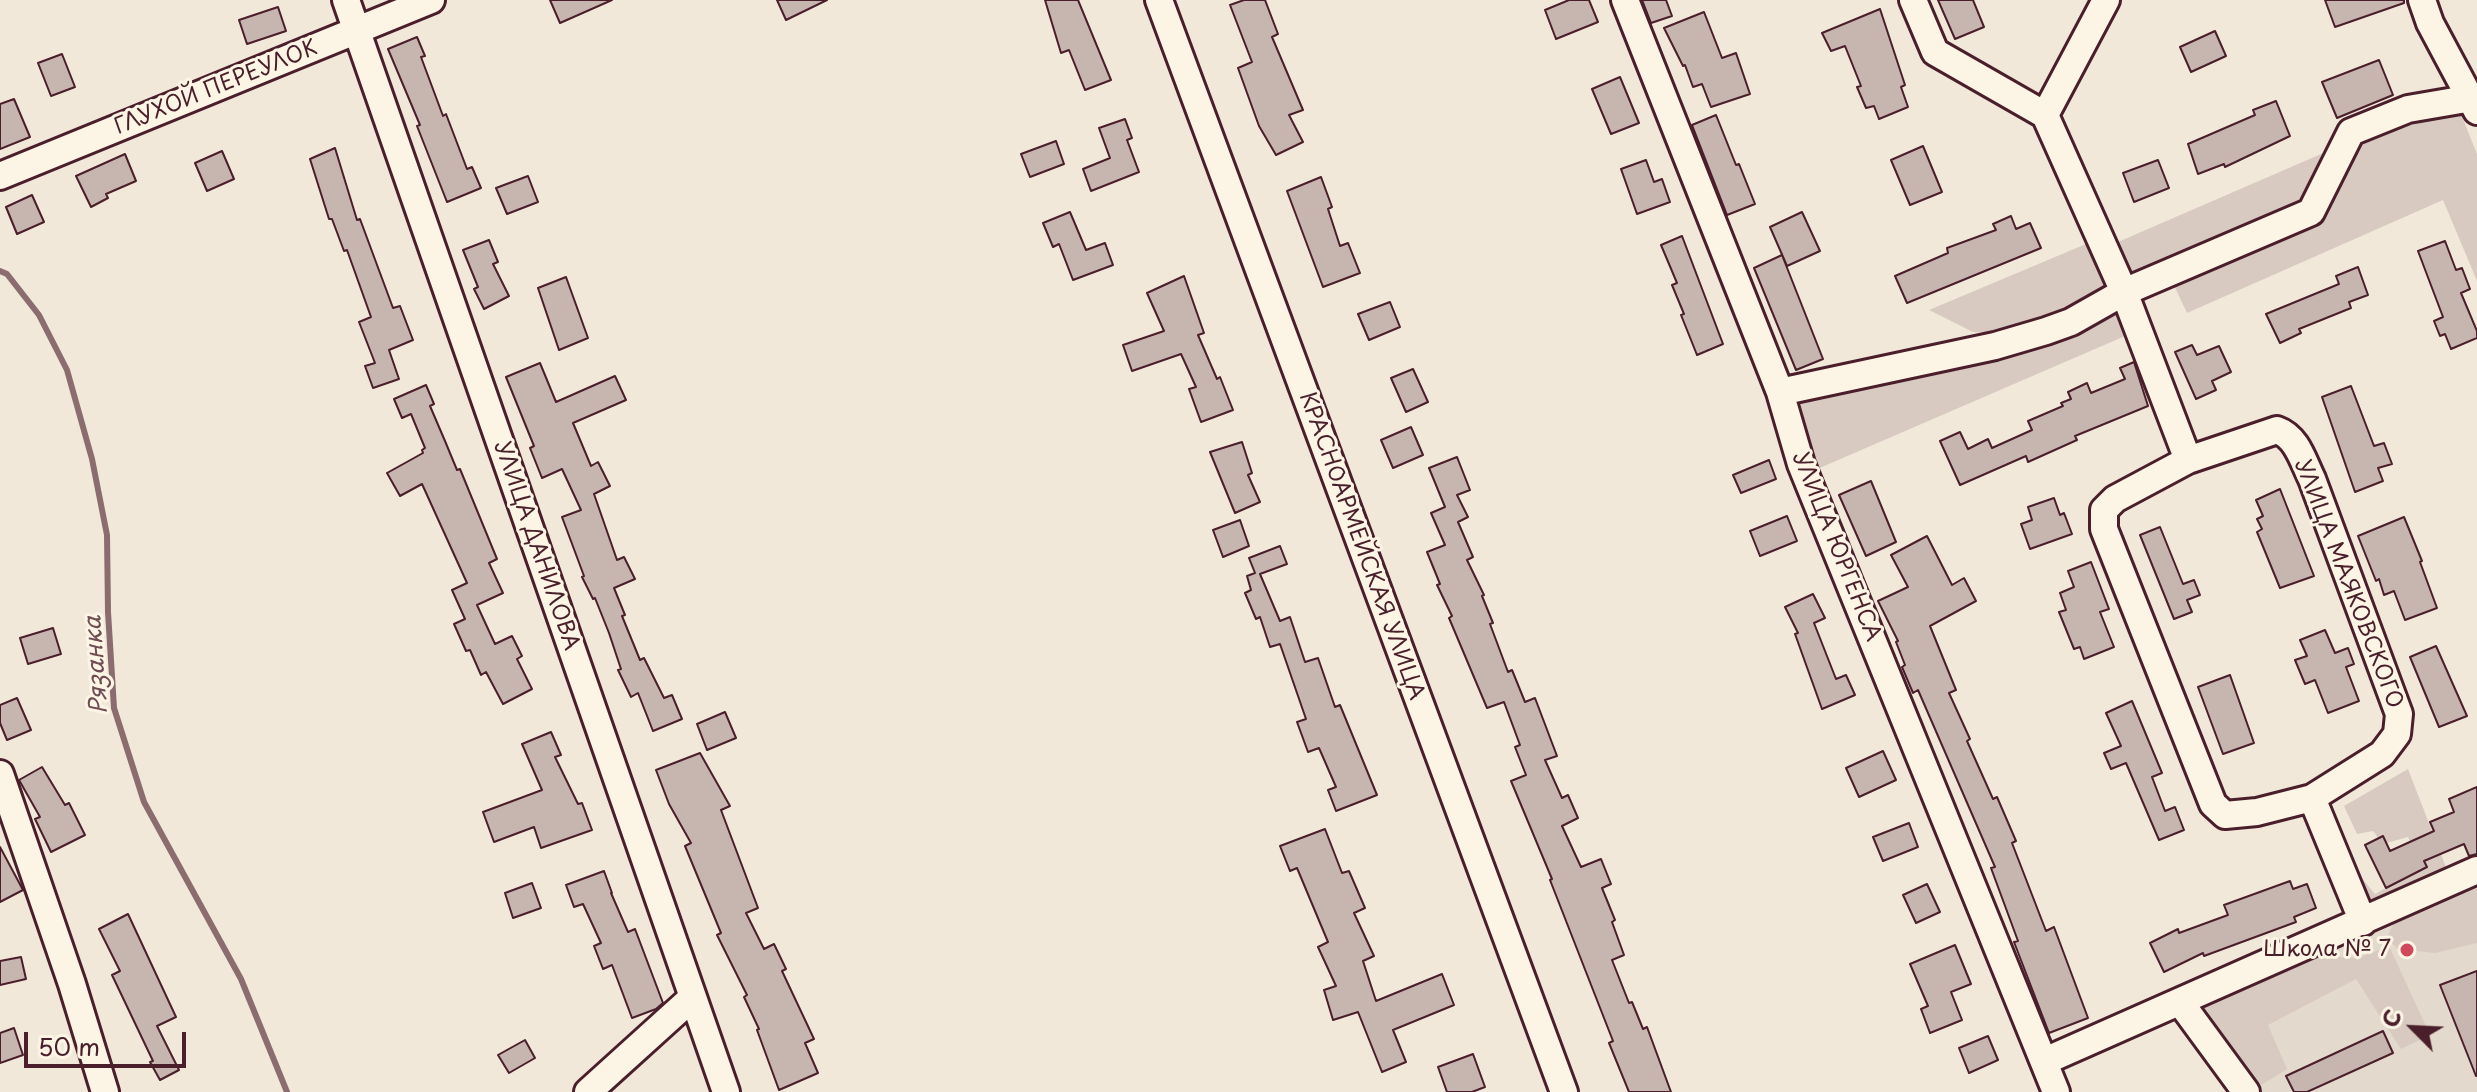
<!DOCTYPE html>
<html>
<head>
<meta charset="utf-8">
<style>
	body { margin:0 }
	#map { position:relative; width:2477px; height:1092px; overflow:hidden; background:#f1e8da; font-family:"Playpen Sans",sans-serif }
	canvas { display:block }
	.north { position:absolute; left:2373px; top:988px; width:80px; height:80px; -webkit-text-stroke:6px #fcf5e5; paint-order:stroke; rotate:294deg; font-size:22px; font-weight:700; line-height:32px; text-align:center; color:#4a1f2b }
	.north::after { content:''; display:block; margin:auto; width:28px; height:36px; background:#4a1f2b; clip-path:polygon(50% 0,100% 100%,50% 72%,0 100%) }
	.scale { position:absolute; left:24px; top:1032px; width:162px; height:36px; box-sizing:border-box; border:4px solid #4a1f2b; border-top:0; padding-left:10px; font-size:24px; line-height:28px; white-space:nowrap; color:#4a1f2b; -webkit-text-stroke:6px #fcf5e5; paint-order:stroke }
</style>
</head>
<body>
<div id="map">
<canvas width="2477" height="1092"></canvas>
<div class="north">С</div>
<div class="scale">50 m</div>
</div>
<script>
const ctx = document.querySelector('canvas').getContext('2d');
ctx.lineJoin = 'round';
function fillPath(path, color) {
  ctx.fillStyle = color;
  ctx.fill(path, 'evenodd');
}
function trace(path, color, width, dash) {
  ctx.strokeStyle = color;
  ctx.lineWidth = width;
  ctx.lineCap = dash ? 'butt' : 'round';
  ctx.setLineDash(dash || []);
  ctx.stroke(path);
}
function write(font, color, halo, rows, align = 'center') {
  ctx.font = font + ' "Playpen Sans",sans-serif';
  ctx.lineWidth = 6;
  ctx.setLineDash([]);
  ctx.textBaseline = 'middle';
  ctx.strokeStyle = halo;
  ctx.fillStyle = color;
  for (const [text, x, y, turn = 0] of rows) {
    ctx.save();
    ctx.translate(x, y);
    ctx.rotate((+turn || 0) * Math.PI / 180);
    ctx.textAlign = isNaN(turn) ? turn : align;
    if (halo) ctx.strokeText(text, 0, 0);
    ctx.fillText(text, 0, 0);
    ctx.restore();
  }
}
const built = new Path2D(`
	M 2477,887 L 2477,1092 L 2246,1092 L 2190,1016 Z`);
const green = new Path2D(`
	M 2459,109 L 2477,154 L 2477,281 L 2443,200 L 2187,313 L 2170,277 L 2314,218 L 2354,138 L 2403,117 Z
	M 2328,151 L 2301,214 L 2132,287 L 2111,245 Z
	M 2086,244 L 2108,286 L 2070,315 L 2008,333 L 1973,332 L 1929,310 Z
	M 2121,300 L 2132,333 L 1815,470 L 1786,401 Z
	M 2408,769 L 2449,875 L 2370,913 L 2355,870 L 2375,894 L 2422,868 L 2408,837 L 2383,844 L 2373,831 L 2357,834 L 2344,806 Z
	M 2477,875 L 2477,943 L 2435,953 L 2398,949 L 2387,938 L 2399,911 Z
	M 2389,946 L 2430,1035 L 2401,1049 L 2356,979 L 2268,1025 L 2287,1069 L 2253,1090 L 2196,1013 L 2201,1004 L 2307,955 L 2358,958 Z`);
const stream = new Path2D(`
	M 0,271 L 7,274 L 39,315 L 67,370 L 92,459 L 107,535 L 108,612 L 114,708 L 144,802 L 241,979 L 287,1092`);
const building = new Path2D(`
	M 550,0 L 612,0 L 560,23 Z
	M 777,0 L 827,0 L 786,20 Z
	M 1045,0 L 1078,0 L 1111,80 L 1085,90 L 1069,50 L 1061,53 Z
	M 1244,0 L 1265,0 L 1278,34 L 1272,37 L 1303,110 L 1289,115 L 1303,142 L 1276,155 L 1259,126 L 1238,68 L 1252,62 L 1230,5 Z
	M 1569,0 L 1589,0 L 1598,22 L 1556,39 L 1545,10 Z
	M 1642,0 L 1666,0 L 1672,16 L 1651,23 Z
	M 1938,0 L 1973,0 L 1984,27 L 1955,39 Z
	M 2325,0 L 2404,0 L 2404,3 L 2335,27 Z
	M 278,7 L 286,31 L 247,44 L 239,20 Z
	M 1880,9 L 1905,85 L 1901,87 L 1908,107 L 1879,119 L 1874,106 L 1866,108 L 1857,87 L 1861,86 L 1845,46 L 1831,51 L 1822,33 Z
	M 1704,12 L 1722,58 L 1736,53 L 1750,94 L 1711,107 L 1702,84 L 1693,87 L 1685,65 L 1683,66 L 1664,28 Z
	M 2215,31 L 2226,56 L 2191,72 L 2180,47 Z
	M 417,37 L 425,56 L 421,57 L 443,116 L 446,114 L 467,169 L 472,167 L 481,188 L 447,202 L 417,126 L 420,125 L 388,49 Z
	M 62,54 L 75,87 L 51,96 L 38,63 Z
	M 2379,60 L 2393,95 L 2337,118 L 2322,82 Z
	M 1620,77 L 1639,123 L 1611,134 L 1592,89 Z
	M 14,99 L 30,137 L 0,149 L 0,104 Z
	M 2276,101 L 2290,136 L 2225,167 L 2224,164 L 2198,174 L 2188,144 L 2255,115 L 2253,110 Z
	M 1716,115 L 1736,165 L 1739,164 L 1755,204 L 1727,215 L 1692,125 Z
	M 1125,119 L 1132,138 L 1127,140 L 1139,172 L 1091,191 L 1083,169 L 1110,158 L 1099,128 Z
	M 1056,141 L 1064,164 L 1030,177 L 1021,154 Z
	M 1923,146 L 1942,192 L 1910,205 L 1891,160 Z
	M 335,148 L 357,220 L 360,219 L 393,308 L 400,306 L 413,340 L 389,350 L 399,379 L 373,388 L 365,366 L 375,363 L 359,322 L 371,317 L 347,250 L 344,251 L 332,219 L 329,219 L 310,159 Z
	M 222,151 L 234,179 L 207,191 L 195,163 Z
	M 125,154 L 136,181 L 106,194 L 108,198 L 91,207 L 76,176 Z
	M 1646,160 L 1654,182 L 1662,179 L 1670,202 L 1637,214 L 1621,169 Z
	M 2158,160 L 2169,188 L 2134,202 L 2123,173 Z
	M 528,176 L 538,202 L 507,214 L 496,188 Z
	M 1321,177 L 1332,207 L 1328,209 L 1340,246 L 1348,243 L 1360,273 L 1323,287 L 1287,191 Z
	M 32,195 L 44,222 L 17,234 L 6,207 Z
	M 1070,212 L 1086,250 L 1105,243 L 1113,265 L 1073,280 L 1059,244 L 1053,247 L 1043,223 Z
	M 1802,212 L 1820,251 L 1787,266 L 1770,227 Z
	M 2011,216 L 2016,229 L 2030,223 L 2041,248 L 1907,303 L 1895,276 L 1948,253 L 1947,248 L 1996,230 L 1993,224 Z
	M 1682,236 L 1723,344 L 1697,355 L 1681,315 L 1684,314 L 1672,285 L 1677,283 L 1661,245 Z
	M 489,240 L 498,262 L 493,264 L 509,296 L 484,309 L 474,289 L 478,287 L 463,250 Z
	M 2445,241 L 2456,270 L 2462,268 L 2470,289 L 2461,293 L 2477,331 L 2477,338 L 2451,349 L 2445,334 L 2440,336 L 2434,321 L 2443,317 L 2418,251 Z
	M 1782,255 L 1823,359 L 1796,370 L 1754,268 Z
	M 2358,267 L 2368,295 L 2349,302 L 2351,308 L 2299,329 L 2301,333 L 2280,343 L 2266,314 L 2339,284 L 2336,276 Z
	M 1184,276 L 1204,333 L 1198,335 L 1217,379 L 1220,377 L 1233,410 L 1201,422 L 1189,389 L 1196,387 L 1181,354 L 1132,371 L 1123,345 L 1164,331 L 1147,293 Z
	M 566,277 L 588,338 L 559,350 L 538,288 Z
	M 1390,302 L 1400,327 L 1369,340 L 1358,314 Z
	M 2192,345 L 2197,355 L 2219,346 L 2231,372 L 2212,381 L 2216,390 L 2196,399 L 2175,352 Z
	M 2134,362 L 2148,406 L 2075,436 L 2077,440 L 2028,462 L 2026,456 L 1960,485 L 1940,441 L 1960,432 L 1968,449 L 1988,439 L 1992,448 L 2032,430 L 2028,421 L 2063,406 L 2061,403 L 2071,399 L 2068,392 L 2087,383 L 2091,393 L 2125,379 L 2120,368 Z
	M 540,363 L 556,402 L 615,376 L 626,400 L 573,423 L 591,466 L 598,462 L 610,486 L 594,494 L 617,560 L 624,557 L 635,579 L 614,588 L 625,615 L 622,616 L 640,660 L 644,658 L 664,698 L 672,695 L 682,719 L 653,731 L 638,693 L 631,697 L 618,670 L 621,669 L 609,633 L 595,598 L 593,599 L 582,577 L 584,576 L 562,517 L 581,510 L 562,469 L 542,478 L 530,448 L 534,446 L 506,377 Z
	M 1413,369 L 1428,402 L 1406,412 L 1391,378 Z
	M 426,385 L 434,404 L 430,406 L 445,441 L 457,470 L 460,469 L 497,559 L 489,563 L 503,593 L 477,605 L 495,644 L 512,636 L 522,656 L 517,659 L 532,689 L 503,704 L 486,672 L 481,675 L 470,650 L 466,651 L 454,624 L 465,619 L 452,590 L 467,583 L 422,484 L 400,496 L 387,473 L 423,453 L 422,450 L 425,448 L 411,414 L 402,418 L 394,399 Z
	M 2351,386 L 2374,446 L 2384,443 L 2392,464 L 2378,468 L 2383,481 L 2355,492 L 2322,397 Z
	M 1411,427 L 1423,455 L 1393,468 L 1381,440 Z
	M 1242,442 L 1252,473 L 1248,475 L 1260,502 L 1235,513 L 1210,452 Z
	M 1457,457 L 1470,490 L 1457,495 L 1468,517 L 1458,522 L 1473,557 L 1467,560 L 1484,595 L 1482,596 L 1493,623 L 1490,624 L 1508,672 L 1512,670 L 1525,702 L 1535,698 L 1557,756 L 1545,760 L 1562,798 L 1568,795 L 1578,818 L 1562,826 L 1581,867 L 1601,859 L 1611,884 L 1602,888 L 1615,920 L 1612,922 L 1624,955 L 1612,960 L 1629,1003 L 1632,1002 L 1643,1029 L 1647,1027 L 1671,1092 L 1629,1092 L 1609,1043 L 1613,1041 L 1550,880 L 1552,879 L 1511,781 L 1526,775 L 1515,747 L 1520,745 L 1504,702 L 1487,708 L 1449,618 L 1452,616 L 1437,585 L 1440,584 L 1427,552 L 1445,545 L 1431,513 L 1445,507 L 1429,468 Z
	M 1769,460 L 1776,479 L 1741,493 L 1733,475 Z
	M 1871,481 L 1896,542 L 1866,556 L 1839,495 Z
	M 2280,489 L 2314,576 L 2280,588 L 2257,532 L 2262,529 L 2257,519 L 2263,516 L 2256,500 Z
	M 2054,498 L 2060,515 L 2064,513 L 2072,534 L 2030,549 L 2021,524 L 2032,520 L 2028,507 Z
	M 1787,516 L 1797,541 L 1760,556 L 1750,531 Z
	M 2404,517 L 2422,561 L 2420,562 L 2437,608 L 2405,620 L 2394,591 L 2384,595 L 2379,579 L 2376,581 L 2358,536 Z
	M 1240,520 L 1249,546 L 1223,557 L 1213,530 Z
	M 2160,527 L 2183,584 L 2194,580 L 2200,595 L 2187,600 L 2192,612 L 2174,619 L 2140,535 Z
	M 1927,536 L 1952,585 L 1964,578 L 1976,601 L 1930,626 L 1956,690 L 1949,693 L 1970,739 L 1967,741 L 1993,799 L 1997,797 L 2016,841 L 2012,843 L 2046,931 L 2054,927 L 2088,1018 L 2049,1033 L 2014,942 L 2018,941 L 1991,868 L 1995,867 L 1918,690 L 1913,693 L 1902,667 L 1905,665 L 1896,642 L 1898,641 L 1878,601 L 1908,587 L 1891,555 Z
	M 1280,546 L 1287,564 L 1260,574 L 1280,621 L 1290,617 L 1305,662 L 1318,658 L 1335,707 L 1340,705 L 1377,795 L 1336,811 L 1328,790 L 1336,787 L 1319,748 L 1308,752 L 1297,722 L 1306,719 L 1280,644 L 1270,647 L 1260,617 L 1256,619 L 1245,593 L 1251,590 L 1247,576 L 1255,573 L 1249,558 Z
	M 2091,562 L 2109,609 L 2100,612 L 2114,647 L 2084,659 L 2080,647 L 2074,649 L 2059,612 L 2066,610 L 2060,593 L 2074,587 L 2068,571 Z
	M 1813,594 L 1825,618 L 1814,623 L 1836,679 L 1846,675 L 1855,695 L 1822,709 L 1795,634 L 1798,633 L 1785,607 Z
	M 53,628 L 61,654 L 28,664 L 20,638 Z
	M 2325,630 L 2335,653 L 2348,648 L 2354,664 L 2346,667 L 2359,701 L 2328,713 L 2315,680 L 2305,684 L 2295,660 L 2307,656 L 2300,640 Z
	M 2436,646 L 2467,716 L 2439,727 L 2410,657 Z
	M 2230,675 L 2254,743 L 2223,754 L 2198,687 Z
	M 17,698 L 31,730 L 7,740 L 0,723 L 0,705 Z
	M 2132,701 L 2162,773 L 2152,777 L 2165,811 L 2175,807 L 2184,830 L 2159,840 L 2126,763 L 2111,769 L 2104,753 L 2121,746 L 2106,713 Z
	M 725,712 L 736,738 L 707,750 L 697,724 Z
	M 551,732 L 561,755 L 555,757 L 578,804 L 582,803 L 592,830 L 541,848 L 534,827 L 494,842 L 483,812 L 542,790 L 522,744 Z
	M 1883,751 L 1896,780 L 1859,797 L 1846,768 Z
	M 700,753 L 730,806 L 721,810 L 758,908 L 746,913 L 764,949 L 774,944 L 786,969 L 782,971 L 814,1039 L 805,1043 L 818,1073 L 779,1090 L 757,1030 L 759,1029 L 744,997 L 747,995 L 717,935 L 721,933 L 685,846 L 691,843 L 669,804 L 656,770 Z
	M 42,767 L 65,805 L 69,803 L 85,835 L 51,852 L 35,819 L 40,817 L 19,780 Z
	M 2477,787 L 2477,854 L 2469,856 L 2464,844 L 2424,861 L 2427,867 L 2386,888 L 2365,845 L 2383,836 L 2390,851 L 2434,831 L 2430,822 L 2454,812 L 2449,799 Z
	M 1909,823 L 1918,847 L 1883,861 L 1873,837 Z
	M 1325,829 L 1342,873 L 1349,871 L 1365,908 L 1354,913 L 1374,956 L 1363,961 L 1376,1001 L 1442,974 L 1454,1005 L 1393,1030 L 1406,1062 L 1382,1072 L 1358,1012 L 1333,1020 L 1324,990 L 1336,986 L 1318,947 L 1328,942 L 1297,868 L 1290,871 L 1280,846 Z
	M 0,847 L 23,890 L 0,902 Z
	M 604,871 L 612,893 L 611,893 L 628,932 L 635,929 L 663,1003 L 656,1009 L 632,1018 L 612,965 L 603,969 L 594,946 L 601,943 L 583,904 L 574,907 L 566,885 Z
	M 2290,881 L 2293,889 L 2307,884 L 2316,908 L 2294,917 L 2296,922 L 2204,956 L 2203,953 L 2164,972 L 2150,943 L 2178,929 L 2179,933 L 2228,915 L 2224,905 Z
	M 532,883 L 541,908 L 513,918 L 505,893 Z
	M 1927,884 L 1940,912 L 1916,923 L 1903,895 Z
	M 128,914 L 176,1017 L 157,1026 L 179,1070 L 160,1080 L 150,1062 L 153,1061 L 112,975 L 120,971 L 99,929 Z
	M 1955,945 L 1971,984 L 1951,992 L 1962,1020 L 1930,1033 L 1921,1009 L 1928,1006 L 1910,964 Z
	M 21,957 L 26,979 L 0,985 L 0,961 Z
	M 2477,971 L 2477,1076 L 2476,1076 L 2440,985 Z
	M 14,1028 L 23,1055 L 0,1063 L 0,1033 Z
	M 2383,1031 L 2393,1053 L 2307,1092 L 2294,1092 L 2286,1076 Z
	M 1988,1036 L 1998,1060 L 1969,1073 L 1959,1048 Z
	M 525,1040 L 535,1058 L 509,1073 L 498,1055 Z
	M 1473,1054 L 1485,1087 L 1472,1092 L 1447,1092 L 1438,1067 Z`);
const minor = new Path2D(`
	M 346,0 L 726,1092
	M 1159,0 L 1564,1092
	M 1625,0 L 1780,392 L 1801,464 L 2056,1092
	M 1913,0 L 1935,52 L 2045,115
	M 2106,0 L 2045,115 L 2124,292 L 2188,460 L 2277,430 C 2297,437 2303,461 2312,479 L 2399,714 L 2397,734 L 2382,754 L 2312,798 L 2363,922
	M 2422,0 L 2430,23 L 2477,111
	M 0,176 L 431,0
	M 1780,392 L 1995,346 L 2046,331 L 2071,322 L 2124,292 L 2311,212 L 2351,132 L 2408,109 L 2472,98
	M 2188,460 L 2115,499 L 2104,510 L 2104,529 L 2213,804 L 2225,815 L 2257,812 L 2312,798
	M 0,774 L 72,984 L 105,1092
	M 2180,1002 L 2246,1092
	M 2045,1061 L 2477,870
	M 588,1092 L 693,997`);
const markers = [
	[2407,950,8,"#d1495b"]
];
const streetNames = [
	["ГЛУХОЙ ПЕРЕУЛОК",216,88,-22],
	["УЛИЦА ДАНИЛОВА",536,546,71],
	["КРАСНОАРМЕЙСКАЯ УЛИЦА",1361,546,70],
	["УЛИЦА ЮРГЕНСА",1836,547,68],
	["УЛИЦА МАЯКОВСКОГО",2348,584,69]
];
const poiNames = [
	["Школа № 7",2391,950]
];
const waterNames = [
	["Рязанка",97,665,-94]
];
fillPath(built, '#e4d9cd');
fillPath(green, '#d8cac0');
trace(stream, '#8b6d6f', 6);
fillPath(building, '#c7b6af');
trace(building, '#4a1f2b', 2);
trace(minor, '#4a1f2b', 32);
trace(minor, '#fcf5e5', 26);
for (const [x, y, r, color] of markers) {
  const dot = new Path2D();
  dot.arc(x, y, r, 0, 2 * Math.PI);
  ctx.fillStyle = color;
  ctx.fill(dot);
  trace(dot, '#fcf5e5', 3);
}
write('22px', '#4a1f2b', '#fcf5e5', streetNames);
write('22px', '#4a1f2b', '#fcf5e5', poiNames, 'right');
write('italic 24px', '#704c53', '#fcf5e5', waterNames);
</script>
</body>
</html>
